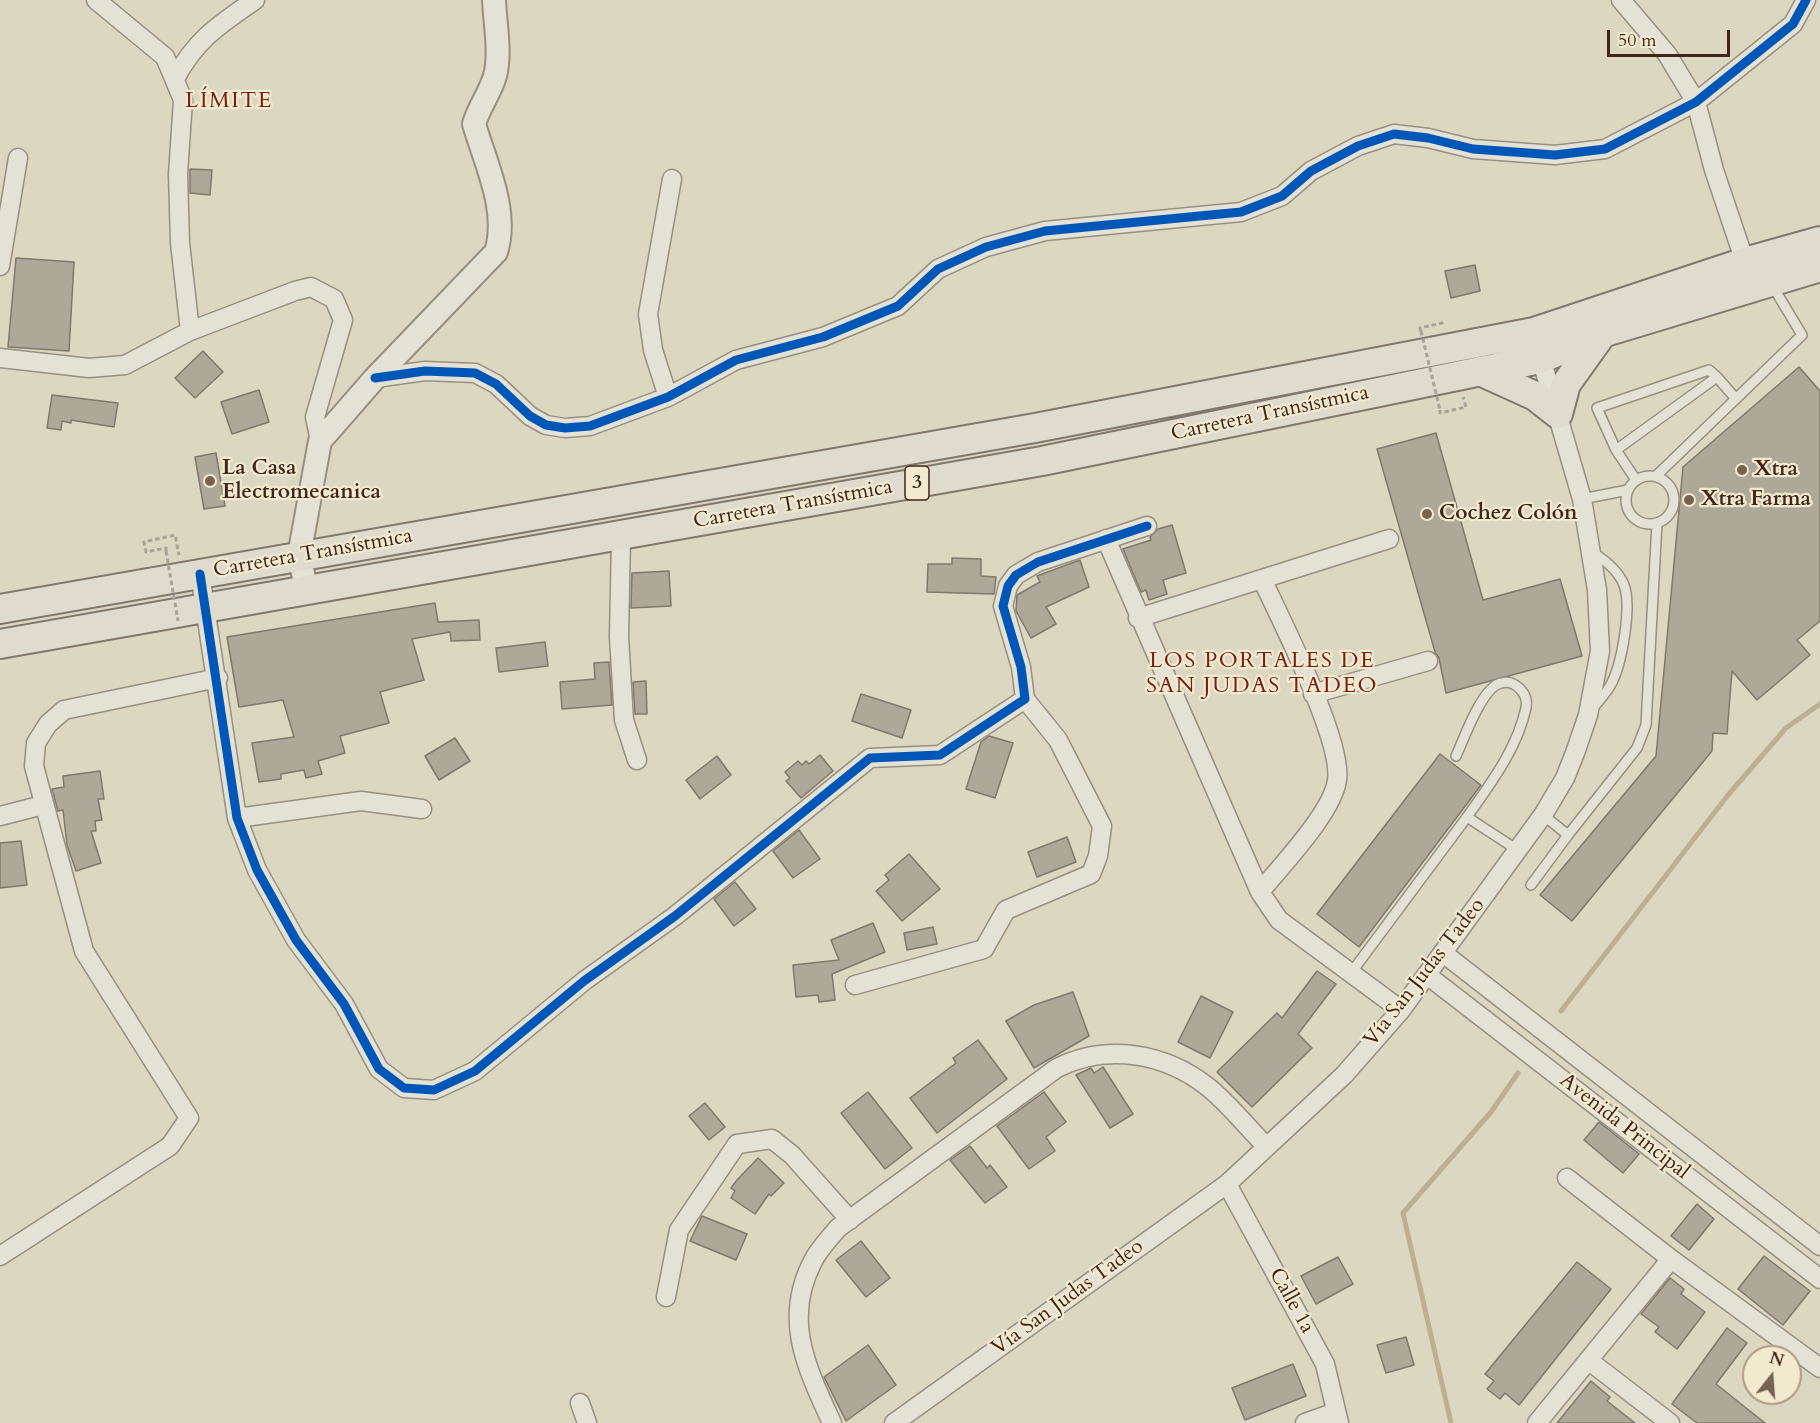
<!DOCTYPE html>
<html>
<head>
<meta charset="utf-8">
<style>
	body { margin:0 }
	#map { position:relative; width:1820px; height:1423px; overflow:hidden; background:#dcd7c0; font-family:Cardo,serif }
	canvas { display:block }
	.north { position:absolute; left:1742px; top:1345px; width:60px; height:60px; box-sizing:border-box; background:#f1eace; border:2px solid #ab9b86; border-radius:50%; rotate:17deg; font-size:16px; font-weight:700; line-height:24px; text-align:center; color:#41251a }
	.north::after { content:''; display:block; margin:auto; width:21px; height:27px; background:#776354; clip-path:polygon(50% 0,100% 100%,50% 72%,0 100%) }
	.scale { position:absolute; left:1607px; top:30px; width:123px; height:27px; box-sizing:border-box; border:3px solid #41251a; border-top:0; padding-left:8px; font-size:18px; line-height:21px; white-space:nowrap; color:#41251a; -webkit-text-stroke:4px #f1eace; paint-order:stroke }
</style>
</head>
<body>
<div id="map">
<canvas width="1820" height="1423"></canvas>
<div class="north">N</div>
<div class="scale">50 m</div>
</div>
<script>
const ctx = document.querySelector('canvas').getContext('2d');
ctx.lineJoin = 'round';
function trace(path, color, width, dash) {
  ctx.strokeStyle = color;
  ctx.lineWidth = width;
  ctx.lineCap = dash ? 'butt' : 'round';
  ctx.setLineDash(dash || []);
  ctx.stroke(path);
}
function fillPath(path, color) {
  ctx.fillStyle = color;
  ctx.fill(path, 'evenodd');
}
function write(font, color, halo, rows, align = 'center') {
  ctx.font = font + ' Cardo,serif';
  ctx.lineWidth = 4.5;
  ctx.setLineDash([]);
  ctx.textBaseline = 'middle';
  ctx.strokeStyle = halo;
  ctx.fillStyle = color;
  for (const [text, x, y, turn = 0] of rows) {
    ctx.save();
    ctx.translate(x, y);
    ctx.rotate((+turn || 0) * Math.PI / 180);
    ctx.textAlign = isNaN(turn) ? turn : align;
    if (halo) ctx.strokeText(text, 0, 0);
    ctx.fillText(text, 0, 0);
    ctx.restore();
  }
}
const stream = new Path2D(`
	M 1561,1011 L 1728,795 L 1786,728 L 1820,704
	M 1451,1423 L 1403,1213 L 1491,1112 L 1518,1073`);
const building = new Path2D(`
	M 190,169 L 212,170 L 210,195 L 190,193 Z
	M 16,258 L 74,262 L 69,351 L 8,347 Z
	M 1475,265 L 1480,291 L 1451,298 L 1445,271 Z
	M 203,351 L 223,372 L 195,398 L 175,378 Z
	M 1799,367 L 1820,391 L 1820,621 L 1797,640 L 1810,655 L 1757,700 L 1732,671 L 1727,734 L 1713,733 L 1712,751 L 1572,921 L 1540,895 L 1656,756 L 1683,467 Z
	M 259,390 L 269,422 L 232,434 L 221,402 Z
	M 52,395 L 118,403 L 114,427 L 71,420 L 71,423 L 62,421 L 61,430 L 47,428 Z
	M 1436,433 L 1483,600 L 1560,579 L 1582,656 L 1446,693 L 1439,658 L 1435,652 L 1377,449 Z
	M 216,453 L 225,506 L 204,509 L 195,457 Z
	M 1172,525 L 1186,573 L 1163,580 L 1167,594 L 1149,600 L 1146,590 L 1141,592 L 1123,549 L 1151,540 L 1150,537 L 1158,529 Z
	M 952,558 L 981,559 L 981,576 L 996,577 L 994,594 L 927,592 L 928,564 L 952,564 Z
	M 1080,560 L 1089,587 L 1046,607 L 1056,624 L 1031,638 L 1016,611 L 1017,595 L 1040,582 L 1037,576 Z
	M 669,571 L 671,606 L 631,608 L 632,573 Z
	M 435,603 L 438,622 L 479,620 L 480,640 L 451,641 L 450,632 L 412,639 L 424,680 L 380,692 L 389,723 L 340,736 L 345,753 L 318,761 L 322,774 L 306,778 L 304,770 L 281,774 L 281,779 L 259,782 L 252,743 L 294,737 L 283,700 L 239,707 L 227,637 Z
	M 545,642 L 548,666 L 499,672 L 496,648 Z
	M 609,662 L 612,705 L 562,709 L 560,682 L 595,679 L 594,663 Z
	M 646,681 L 647,714 L 635,714 L 633,682 Z
	M 861,694 L 911,710 L 902,738 L 852,721 Z
	M 989,736 L 1013,743 L 995,798 L 966,789 L 981,742 Z
	M 455,738 L 470,761 L 439,780 L 425,756 Z
	M 1440,754 L 1481,785 L 1359,947 L 1317,914 Z
	M 820,755 L 833,771 L 801,798 L 786,781 L 790,778 L 785,772 L 798,761 L 802,765 L 806,761 L 809,764 Z
	M 717,756 L 731,775 L 700,799 L 686,780 Z
	M 100,771 L 104,799 L 98,799 L 102,820 L 95,821 L 96,831 L 91,831 L 101,863 L 76,871 L 67,845 L 63,810 L 58,811 L 52,789 L 64,787 L 63,776 Z
	M 799,830 L 820,859 L 793,878 L 773,851 Z
	M 1067,837 L 1076,862 L 1037,877 L 1028,852 Z
	M 21,841 L 27,885 L 0,888 L 0,843 Z
	M 909,854 L 940,889 L 902,921 L 876,891 L 889,880 L 885,875 Z
	M 735,882 L 756,909 L 734,926 L 714,899 Z
	M 873,923 L 885,952 L 832,974 L 835,1000 L 819,1002 L 818,995 L 796,997 L 793,965 L 839,960 L 831,940 Z
	M 933,927 L 937,944 L 907,950 L 904,933 Z
	M 1317,971 L 1336,984 L 1298,1034 L 1312,1048 L 1252,1107 L 1217,1072 L 1277,1013 L 1282,1018 Z
	M 1073,992 L 1089,1036 L 1034,1068 L 1006,1021 L 1034,1005 Z
	M 1201,996 L 1233,1012 L 1210,1058 L 1178,1042 Z
	M 978,1040 L 1007,1079 L 937,1133 L 910,1098 L 956,1063 L 953,1058 Z
	M 1103,1067 L 1133,1114 L 1110,1128 L 1076,1075 L 1091,1068 L 1094,1073 Z
	M 868,1092 L 912,1148 L 885,1169 L 841,1113 Z
	M 1044,1092 L 1066,1122 L 1046,1137 L 1055,1151 L 1029,1169 L 997,1126 Z
	M 705,1103 L 725,1127 L 709,1140 L 689,1116 Z
	M 1599,1122 L 1639,1154 L 1623,1173 L 1584,1140 Z
	M 970,1146 L 987,1168 L 990,1165 L 1007,1187 L 985,1203 L 950,1160 Z
	M 758,1158 L 784,1183 L 771,1196 L 769,1194 L 755,1214 L 731,1198 L 735,1191 L 731,1188 L 737,1180 Z
	M 1697,1204 L 1714,1219 L 1689,1250 L 1671,1236 Z
	M 702,1216 L 747,1234 L 736,1260 L 690,1241 Z
	M 861,1241 L 890,1278 L 866,1297 L 836,1260 Z
	M 1764,1256 L 1810,1291 L 1783,1325 L 1738,1289 Z
	M 1338,1257 L 1353,1284 L 1316,1304 L 1301,1276 Z
	M 1577,1262 L 1611,1289 L 1519,1405 L 1505,1393 L 1500,1399 L 1487,1389 L 1494,1381 L 1485,1374 Z
	M 1670,1278 L 1684,1289 L 1681,1294 L 1705,1312 L 1677,1349 L 1655,1332 L 1659,1327 L 1641,1314 Z
	M 1727,1328 L 1747,1343 L 1716,1384 L 1765,1423 L 1697,1423 L 1672,1404 Z
	M 1406,1337 L 1414,1365 L 1386,1373 L 1377,1345 Z
	M 868,1345 L 896,1385 L 846,1421 L 824,1377 Z
	M 1293,1364 L 1306,1396 L 1245,1420 L 1232,1388 Z
	M 1591,1381 L 1610,1397 L 1607,1401 L 1635,1423 L 1557,1423 Z`);
const path = new Path2D(`
	M 1421,331 L 1420,328 L 1442,323 L 1442,327
	M 1440,410 L 1440,413 L 1466,407 L 1463,397
	M 166,551 L 166,548 L 146,552 L 144,542 L 175,535 L 179,555`);
const service = new Path2D(`
	M 1709,370 L 1717,377 L 1616,450 L 1597,408 Z
	M 1717,377 L 1736,399
	M 1616,450 L 1636,480
	M 1656,476 L 1802,335 L 1772,285
	M1626 500a24 24 0 1 1 48 0a24 24 0 1 1-48 0Z
	M 1582,499 L 1628,490
	M 1592,552 C 1605,560 1618,570 1624,585 C 1632,606 1622,666 1610,686 C 1606,693 1599,701 1593,708
	M 1456,756 C 1464,739 1482,687 1501,683 C 1515,679 1529,694 1526,708 C 1517,749 1491,783 1467,817
	M 1543,815 L 1568,835 L 1637,748 L 1646,725 L 1657,523
	M 1531,885 L 1568,835
	M 1351,973 L 1467,817 L 1519,851`);
const minor = new Path2D(`
	M 96,0 L 165,57 L 183,100 L 178,174 L 180,243 L 190,331
	M 1621,0 L 1667,54 L 1696,102 L 1714,170 L 1745,262
	M 175,79 C 195,40 220,24 255,0
	M 0,266 L 18,158
	M 0,358 L 89,368 L 125,365 L 190,331 L 295,291 L 311,287 L 334,299 L 343,320 L 315,417 L 320,441
	M 375,378 L 425,371 L 475,373 L 496,384 L 530,416 L 546,425 L 565,428 L 590,426 L 668,397 L 736,360 L 823,337 L 898,306 L 938,269 L 986,247 L 1045,231 L 1241,212 L 1282,196 L 1311,171 L 1358,146 L 1394,134 L 1428,138 L 1473,149 L 1555,155 L 1605,149 L 1696,102 L 1793,24 L 1806,0
	M 668,397 L 653,350 L 648,314 L 672,179
	M 621,536 L 619,637 L 624,720 L 637,760
	M 1106,539 L 1260,892 L 1279,920 L 1401,1010
	M 200,574 L 237,818 L 257,870 L 296,940 L 344,1004 L 379,1069 L 404,1088 L 434,1090 L 475,1071 L 584,981 L 675,916 L 870,758 L 940,755 L 1025,699 L 1021,667 L 1003,606 L 1008,586 L 1016,575 L 1038,562 L 1147,526
	M 1138,618 L 1389,539
	M 1313,694 L 1428,661
	M 0,816 L 43,805
	M 237,818 L 361,801 L 422,809
	M 1260,892 C 1281,866 1333,812 1337,780 C 1343,741 1281,620 1262,579
	M 1443,953 L 1820,1246
	M 1427,975 L 1820,1279
	M 855,985 L 984,949 L 1006,910 L 1091,874 L 1098,856 L 1102,826 L 1058,740 L 1025,699
	M 1567,1178 L 1671,1259 L 1820,1368
	M 1227,1184 L 1325,1364 L 1339,1423
	M 0,1256 L 170,1146 L 189,1118 L 84,951 L 34,766 L 36,743 L 48,724 L 64,710 L 218,678
	M 666,1297 L 679,1230 L 737,1144 L 772,1139 L 792,1155 L 850,1220
	M 1588,1360 L 1670,1423
	M 580,1403 L 587,1423
	M 832,1423 C 807,1368 782,1320 813,1261 C 819,1249 829,1239 838,1228 L 1057,1068 C 1107,1043 1165,1053 1208,1087 C 1229,1104 1247,1127 1266,1146
	M 894,1423 L 1227,1184 L 1344,1075 L 1401,1010 L 1543,815 L 1565,778 L 1575,753 L 1588,715 L 1600,651 L 1597,590 L 1582,499 L 1538,348
	M 1305,1423 L 1336,1412
	M 1537,1423 L 1671,1259`);
const tertiary = new Path2D(`
	M 307,591 L 299,556 L 320,441 L 375,378 L 496,252 C 509,211 486,165 474,124 C 479,107 490,93 495,76 C 501,53 495,24 494,0`);
const primary = new Path2D(`
	M 1480,371 L 1535,396 L 1558,414 L 1566,384 L 1601,335
	M 0,609 L 1035,428 L 1534,332 L 1745,262 L 1820,241
	M 0,644 L 1042,461 L 1540,359 L 1602,333 L 1820,267`);
const pathBridge = new Path2D(`
	M 1421,331 L 1440,410
	M 166,551 L 178,621`);
const cycleway = new Path2D(`
	M 375,378 L 425,371 L 475,373 L 496,384 L 530,416 L 546,425 L 565,428 L 590,426 L 668,397 L 736,360 L 823,337 L 898,306 L 938,269 L 986,247 L 1045,231 L 1241,212 L 1282,196 L 1311,171 L 1358,146 L 1394,134 L 1428,138 L 1473,149 L 1555,155 L 1605,149 L 1696,102 L 1793,24 L 1806,0
	M 200,574 L 237,818 L 257,870 L 296,940 L 344,1004 L 379,1069 L 404,1088 L 434,1090 L 475,1071 L 584,981 L 675,916 L 870,758 L 940,755 L 1025,699 L 1021,667 L 1003,606 L 1008,586 L 1016,575 L 1038,562 L 1147,526`);
const markers = [
	[1742,470,6,"#776354"],
	[210,481,6,"#776354"],
	[1689,500,6,"#776354"],
	[1427,514,6,"#776354"]
];
const shields = [
	[917,483,24]
];
const shieldNames = [
	["3",917,483]
];
const streetNames = [
	["Carretera Transístmica",1270,414,-12],
	["Carretera Transístmica",793,505,-10],
	["Carretera Transístmica",313,554,-10],
	["Vía San Judas Tadeo",1425,973,-52],
	["Avenida Principal",1624,1127,38],
	["Vía San Judas Tadeo",1068,1298,-36],
	["Calle 1a",1291,1301,61]
];
const poiNames = [
	["La Casa",222,469],
	["Electromecanica",222,493],
	["Xtra",1754,470],
	["Xtra Farma",1701,500],
	["Cochez Colón",1439,514]
];
const neighbourhoodNames = [
	["LÍMITE",229,102],
	["LOS PORTALES DE",1262,662],
	["SAN JUDAS TADEO",1262,687]
];
trace(stream, '#bdb092', 5);
fillPath(building, '#aea899');
trace(building, '#80786c', 1.5);
trace(service, '#969081', 12);
trace(minor, '#969081', 21);
trace(tertiary, '#969081', 26);
trace(primary, '#80786c', 32);
trace(path, '#a8a299', 3, [4.5, 3]);
trace(service, '#e4e1d5', 9);
trace(minor, '#e4e1d5', 18);
trace(tertiary, '#e4e1d5', 22);
trace(primary, '#dfdcce', 28);
trace(pathBridge, '#a8a299', 3, [4.5, 3]);
trace(cycleway, '#0057b8', 9);
for (const [x, y, r, color] of markers) {
  const dot = new Path2D();
  dot.arc(x, y, r, 0, 2 * Math.PI);
  ctx.fillStyle = color;
  ctx.fill(dot);
  trace(dot, '#f1eace', 2);
}
for (const [x, y, w] of shields) {
  const box = new Path2D();
  box.roundRect(x - w / 2, y - 17, w, 34, 4.5);
  ctx.fillStyle = '#f1eace';
  ctx.fill(box);
  trace(box, '#41251a', 1.5);
}
write('bold 20px', '#41251a', null, shieldNames);
write('21px', '#41251a', '#f1eace', streetNames);
write('bold 21px', '#41251a', '#f1eace', poiNames, 'left');
ctx.letterSpacing = '1.5px';
write('22px', '#7a1f14', '#f1eace', neighbourhoodNames);
ctx.letterSpacing = '0px';
</script>
</body>
</html>
